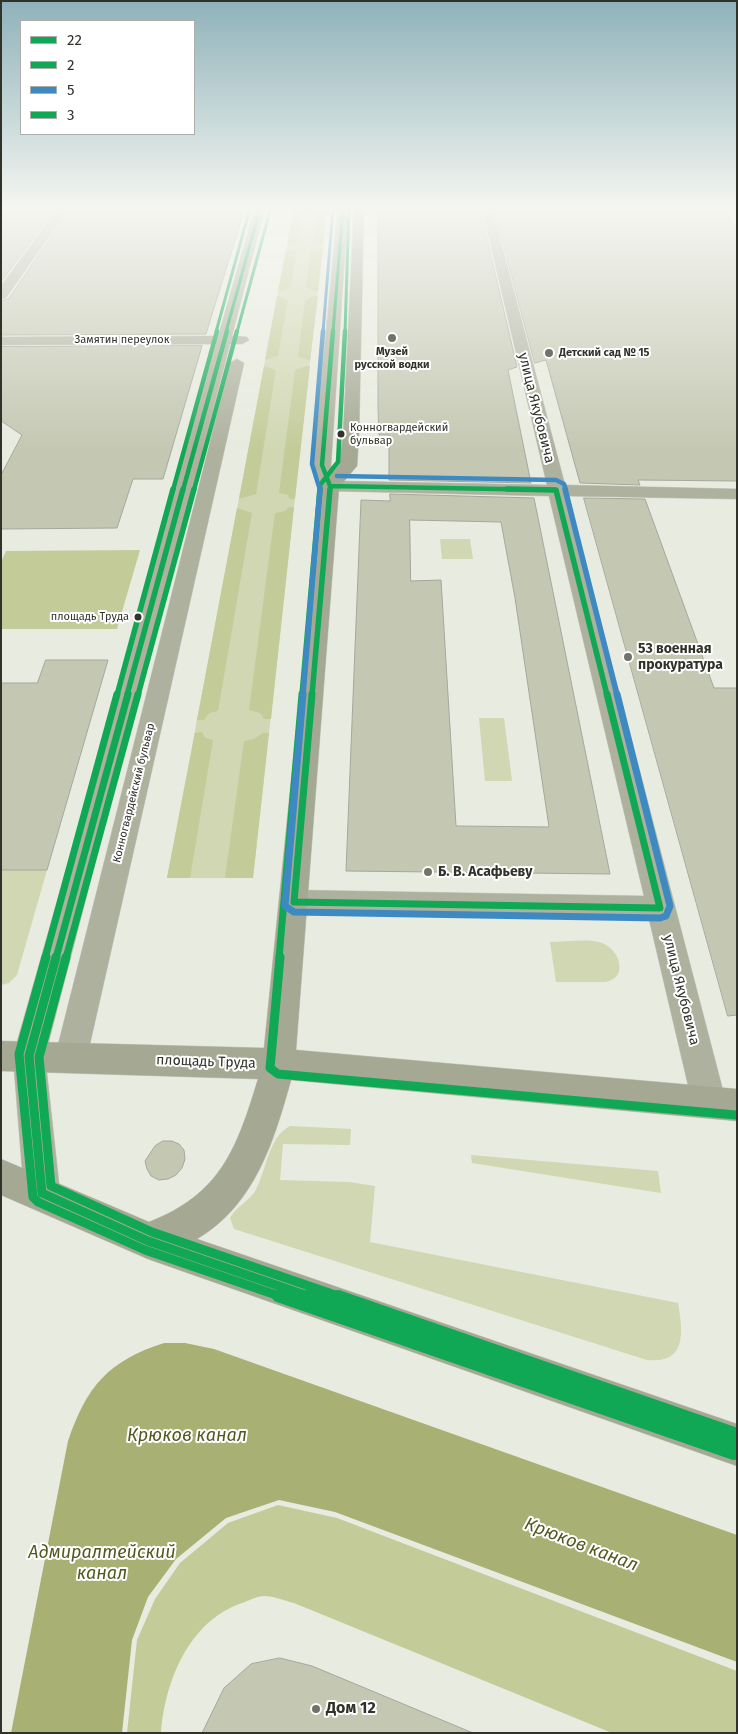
<!DOCTYPE html>
<html>
<head>
<meta charset="utf-8">
<style>
	body { margin:0 }
	#map { position:relative; width:738px; height:1734px; overflow:hidden; background:#e8ebdf; font-family:"Fira Sans",sans-serif }
	canvas { display:block }
	.frame { position:absolute; inset:0; border:2px solid #31322a; pointer-events:none }
	.legend { position:absolute; left:20px; top:20px; width:175px; height:115px; box-sizing:border-box; background:#fff; border:1px solid #adadaa; margin:0; padding:6px 9px; list-style:none; font-size:15px; color:#31322a }
	.legend li { display:flex; align-items:center; gap:10px; height:25px }
	.legend b { width:25px; border:1px solid #adadaa }
</style>
</head>
<body>
<div id="map">
<canvas width="738" height="1734"></canvas>
<div class="frame"></div>
<ul class="legend">
<li><b style="height:6px;background:#10a855"></b>22</li>
<li><b style="height:6px;background:#10a855"></b>2</li>
<li><b style="height:6px;background:#3d8ac2"></b>5</li>
<li><b style="height:6px;background:#10a855"></b>3</li>
</ul>
</div>
<script>
const ctx = document.querySelector('canvas').getContext('2d');
ctx.lineJoin = 'round';
function fillPath(path, color) {
  ctx.fillStyle = color;
  ctx.fill(path, 'evenodd');
}
function trace(path, color, width, dash) {
  ctx.strokeStyle = color;
  ctx.lineWidth = width;
  ctx.lineCap = dash ? 'butt' : 'round';
  ctx.setLineDash(dash || []);
  ctx.stroke(path);
}
function write(font, color, halo, rows, align = 'center') {
  ctx.font = font + ' "Fira Sans",sans-serif';
  ctx.lineWidth = 4;
  ctx.setLineDash([]);
  ctx.textBaseline = 'middle';
  ctx.strokeStyle = halo;
  ctx.fillStyle = color;
  for (const [text, x, y, turn = 0] of rows) {
    ctx.save();
    ctx.translate(x, y);
    ctx.rotate((+turn || 0) * Math.PI / 180);
    ctx.textAlign = isNaN(turn) ? turn : align;
    if (halo) ctx.strokeText(text, 0, 0);
    ctx.fillText(text, 0, 0);
    ctx.restore();
  }
}
const green = new Path2D(`
	M 294,208 L 327,208 L 253,878 L 167,878 Z
	M 440,539 L 470,539 L 473,559 L 442,559 Z
	M 479,718 L 504,718 L 512,781 L 485,781 Z
	M 1,870 L 47,870 L 17,975 L 9,983 L 1,985 Z
	M 550,942 C 566,942 587,938 602,943 C 620,950 629,978 605,982 L 556,982 Z
	M 290,1126 L 351,1129 L 350,1145 L 283,1144 L 280,1180 L 349,1182 L 375,1186 L 370,1242 L 678,1303 C 683,1332 687,1364 647,1360 L 234,1229 L 230,1218 C 235,1208 247,1202 254,1193 C 267,1172 267,1138 290,1126 Z
	M 471,1155 L 658,1171 L 661,1193 L 472,1163 Z`);
const forest = new Path2D(`
	M 293,210 L 303,210 L 298,242 L 287,246 Z
	M 317,210 L 327,210 L 323,245 L 313,242 Z
	M 323,248 L 318,292 L 306,288 L 311,251 Z
	M 286,249 L 297,251 L 290,288 L 278,292 Z
	M 277,296 L 288,300 L 278,356 L 265,360 Z
	M 314,296 L 318,296 L 310,361 L 298,356 L 305,300 Z
	M 264,366 L 276,370 L 256,494 L 239,499 Z
	M 306,366 L 310,366 L 295,499 L 290,499 L 288,495 L 279,493 L 295,370 Z
	M 289,507 L 294,507 L 271,719 L 264,719 L 260,713 L 249,710 L 275,513 L 285,511 Z
	M 237,508 L 252,513 L 218,711 L 209,713 L 204,720 L 197,720 Z
	M 140,550 L 117,629 L 1,629 L 1,562 L 6,551 Z
	M 202,732 L 205,738 L 213,740 L 190,878 L 167,878 L 195,733 Z
	M 263,733 L 269,733 L 253,878 L 225,878 L 244,741 L 254,739 Z
	M 278,1505 L 337,1518 L 737,1671 L 737,1733 L 612,1733 L 294,1603 C 285,1601 274,1596 264,1596 C 257,1596 248,1601 242,1603 C 189,1621 165,1681 161,1733 L 127,1733 L 137,1640 L 155,1599 L 180,1563 L 228,1523 Z`);
const water = new Path2D(`
	M 164,1343 L 185,1343 L 214,1349 L 737,1535 L 737,1662 L 335,1512 L 279,1500 L 226,1518 L 176,1559 L 148,1597 L 132,1640 L 122,1733 L 11,1733 L 68,1441 C 87,1386 108,1361 164,1343 Z`);
const building = new Path2D(`
	M 33,208 L 56,208 L 1,282 L 1,209 Z
	M 71,208 L 209,210 L 209,208 L 245,208 L 206,334 L 1,335 L 1,301 L 8,299 Z
	M 385,208 L 480,208 L 517,367 L 508,370 L 531,483 L 389,480 L 389,435 L 379,435 L 378,408 L 378,211 L 385,211 Z
	M 494,208 L 719,208 L 726,213 L 737,227 L 737,481 L 638,480 L 640,485 L 580,483 L 546,360 L 535,363 Z
	M 202,346 L 163,479 L 133,479 L 117,528 L 1,529 L 1,475 L 22,435 L 1,421 L 1,347 Z
	M 390,494 L 534,498 L 610,874 L 346,871 L 361,500 L 390,501 ZM 410,520 L 501,522 L 515,598 L 549,827 L 456,826 L 441,580 L 411,581 Z
	M 584,498 L 645,499 L 714,688 L 737,688 L 737,1015 L 728,1016 Z
	M 46,660 L 108,660 L 47,870 L 1,870 L 1,683 L 37,683 Z
	M 163,1141 L 172,1141 L 179,1144 L 184,1150 L 185,1159 L 182,1168 L 176,1175 L 168,1179 L 159,1180 L 151,1176 L 147,1169 L 145,1161 L 155,1146 Z
	M 280,1658 L 312,1666 L 473,1733 L 202,1733 L 224,1688 L 251,1664 Z`);
const minor = new Path2D(`
	M 58,208 L 69,208 L 6,298 L 1,299 L 1,286 Z
	M 255,208 L 265,208 L 232,336 L 247,337 L 249,340 L 242,344 L 230,344 L 45,1056 L 60,1193 L 55,1206 L 42,1211 L 29,1206 L 24,1193 L 13,1056 L 216,344 L 1,345 L 1,337 L 218,336 Z
	M 338,208 L 348,208 L 331,465 L 337,481 L 547,485 L 482,208 L 492,208 L 565,485 L 737,489 L 737,499 L 568,496 L 726,1102 L 721,1113 L 709,1118 L 697,1113 L 692,1102 L 649,919 L 294,914 L 284,910 L 280,902 L 284,894 L 294,890 L 644,896 L 549,496 L 330,491 L 324,490 L 313,465 Z
	M 237,359 L 244,363 L 87,1057 L 82,1068 L 71,1072 L 60,1068 L 55,1057 L 230,363 Z`);
const major = new Path2D(`
	M 354,208 L 364,208 L 359,435 L 357,466 L 339,487 L 296,1050 L 737,1089 L 737,1121 L 291,1080 C 274,1141 255,1205 197,1239 L 737,1424 L 737,1466 L 148,1259 L 1,1195 L 1,1159 L 149,1222 C 221,1194 237,1148 258,1079 L 1,1071 L 1,1041 L 264,1048 L 321,486 L 339,465 L 343,435 Z`);
const bus1Far5 = new Path2D(`
	M 226,332 L 260,208
	M 333,332 L 343,208`);
const bus1Far4 = new Path2D(`
	M 330,486 L 322,465 L 333,331
	M 183,490 L 227,331
	M 330,490 L 330,486 L 556,490`);
const bus1Far3 = new Path2D(`
	M 507,489 L 556,490 L 607,695
	M 127,695 L 183,489
	M 312,695 L 330,489`);
const bus1Far2 = new Path2D(`
	M 312,694 L 294,902 L 660,908 L 607,694
	M 56,958 L 128,694`);
const bus1Far1 = new Path2D(`
	M 56,957 L 29,1056 L 42,1193 L 148,1241 L 311,1297`);
const bus1 = new Path2D(`
	M 307,1296 L 737,1445`);
const bus2Far5 = new Path2D(`
	M 216,332 L 250,208
	M 345,332 L 349,208`);
const bus2Far4 = new Path2D(`
	M 173,490 L 217,331
	M 320,490 L 320,485 L 338,462 L 345,331`);
const bus2Far3 = new Path2D(`
	M 117,695 L 173,489
	M 302,695 L 320,489`);
const bus2Far2 = new Path2D(`
	M 45,958 L 117,694
	M 279,958 L 302,694`);
const bus2Far1 = new Path2D(`
	M 46,957 L 19,1054 L 33,1197 L 38,1202 L 145,1250 L 282,1297
	M 280,957 L 270,1068 L 278,1074 L 736,1115`);
const bus2 = new Path2D(`
	M 278,1296 L 734,1454`);
const bus3Far3 = new Path2D(`
	M 323,332 L 333,208`);
const bus3Far2 = new Path2D(`
	M 337,476 L 556,480 L 564,484 L 566,490
	M 320,490 L 312,464 L 323,331`);
const bus3Far1 = new Path2D(`
	M 565,489 L 617,695
	M 303,695 L 320,489`);
const bus3 = new Path2D(`
	M 303,694 L 285,906 L 294,912 L 660,918 L 666,916 L 670,906 L 617,694`);
const bus4Far5 = new Path2D(`
	M 237,332 L 270,211`);
const bus4Far4 = new Path2D(`
	M 194,490 L 237,331`);
const bus4Far3 = new Path2D(`
	M 138,695 L 194,489`);
const bus4Far2 = new Path2D(`
	M 66,958 L 138,694`);
const bus4Far1 = new Path2D(`
	M 66,957 L 39,1057 L 51,1186 L 152,1232 L 341,1297`);
const bus4 = new Path2D(`
	M 338,1296 L 737,1434`);
const markers = [
	[392,338,5,"#717369"],
	[549,353,5,"#717369"],
	[341,434,4.5,"#31322a"],
	[138,617,4.5,"#31322a"],
	[628,657,5,"#717369"],
	[428,872,5,"#717369"],
	[316,1709,5,"#717369"]
];
const farStreetnames = [
	["Замятин переулок",122,340],
	["Конногвардейский бульвар",134,793,-76]
];
const farPoinames = [
	["Музей",392,352],
	["русской водки",392,365],
	["Детский сад № 15",559,353,"left"]
];
const farBusnames = [
	["Конногвардейский",350,428],
	["бульвар",350,441],
	["площадь Труда",129,617,"right"]
];
const streetNames = [
	["улица Якубовича",536,408,76],
	["улица Якубовича",681,990,76],
	["площадь Труда",206,1062,2]
];
const poiNames = [
	["53 военная",638,649],
	["прокуратура",638,665],
	["Б. В. Асафьеву",438,872]
];
const nearPoinames = [
	["Дом 12",326,1709]
];
const nearWaternames = [
	["Крюков канал",187,1436],
	["Крюков канал",581,1545,21],
	["Адмиралтейский",102,1553],
	["канал",102,1574]
];
fillPath(green, '#d0d7b2');
fillPath(forest, '#c3cb98');
fillPath(water, '#a8b074');
fillPath(building, '#c4c7b2');
trace(building, '#a5a79e', 1);
trace(minor, '#c6c9bf', 1);
trace(major, '#c6c9bf', 1);
fillPath(minor, '#aeb19e');
fillPath(major, '#a5a993');
trace(bus1Far5, '#10a855', 3);
trace(bus1Far4, '#10a855', 4.5);
trace(bus1Far3, '#10a855', 5.5);
trace(bus1Far2, '#10a855', 7);
trace(bus1Far1, '#10a855', 9);
trace(bus1, '#10a855', 12);
trace(bus2Far5, '#10a855', 3);
trace(bus2Far4, '#10a855', 4.5);
trace(bus2Far3, '#10a855', 5.5);
trace(bus2Far2, '#10a855', 7);
trace(bus2Far1, '#10a855', 9);
trace(bus2, '#10a855', 12);
trace(bus3Far3, '#3d8ac2', 3);
trace(bus3Far2, '#3d8ac2', 4.5);
trace(bus3Far1, '#3d8ac2', 5.5);
trace(bus3, '#3d8ac2', 7);
trace(bus4Far5, '#10a855', 3);
trace(bus4Far4, '#10a855', 4.5);
trace(bus4Far3, '#10a855', 5.5);
trace(bus4Far2, '#10a855', 7);
trace(bus4Far1, '#10a855', 9);
trace(bus4, '#10a855', 12);
const sky = ctx.createLinearGradient(0, 0, 0, 451);
sky.addColorStop(0, '#8eb2ba');
sky.addColorStop(0.46, '#f5f6f1');
sky.addColorStop(1, '#f5f6f100');
ctx.fillStyle = sky;
ctx.fillRect(0, 0, 738, 451);
for (const [x, y, r, color] of markers) {
  const dot = new Path2D();
  dot.arc(x, y, r, 0, 2 * Math.PI);
  ctx.fillStyle = color;
  ctx.fill(dot);
  trace(dot, '#fff', 2);
}
write('11px', '#31322a', '#fff', farStreetnames);
write('bold 11px', '#31322a', '#fff', farPoinames);
write('11px', '#31322a', '#fff', farBusnames, 'left');
write('14px', '#31322a', '#fff', streetNames);
write('bold 14px', '#31322a', '#fff', poiNames, 'left');
write('bold 16px', '#31322a', '#fff', nearPoinames, 'left');
write('italic 18px', '#52591e', '#fff', nearWaternames);
</script>
</body>
</html>
